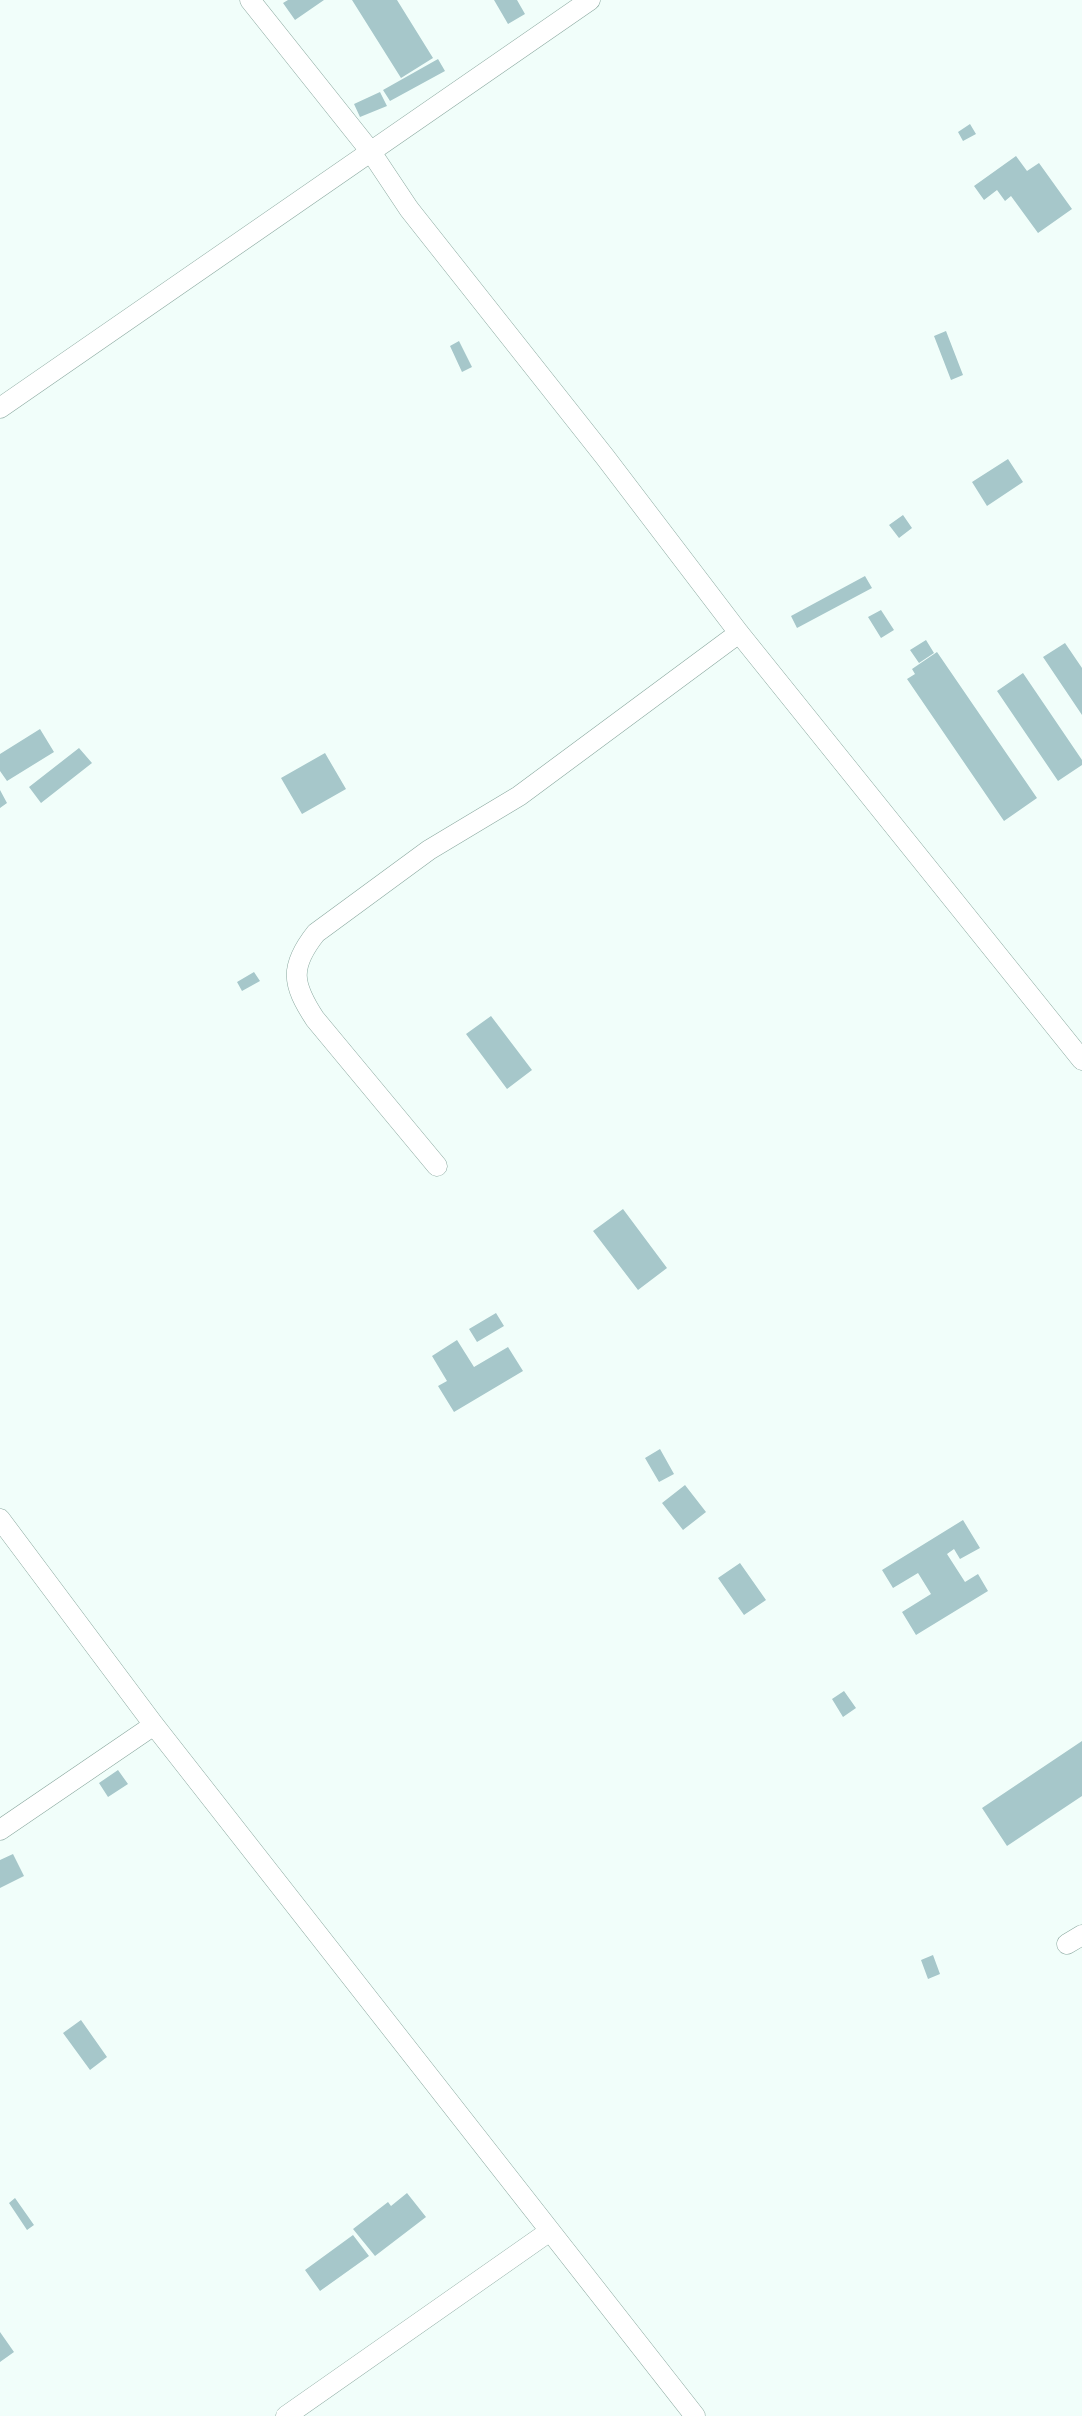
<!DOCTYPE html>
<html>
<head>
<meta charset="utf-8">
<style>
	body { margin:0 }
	canvas { display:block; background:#f1fefa }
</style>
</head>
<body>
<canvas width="1082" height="2416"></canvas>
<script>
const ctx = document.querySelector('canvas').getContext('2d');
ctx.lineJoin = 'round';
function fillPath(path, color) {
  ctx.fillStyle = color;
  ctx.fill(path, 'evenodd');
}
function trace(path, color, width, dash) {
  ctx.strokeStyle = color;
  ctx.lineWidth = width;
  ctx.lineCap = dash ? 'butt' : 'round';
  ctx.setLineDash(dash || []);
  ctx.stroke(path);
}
const building = new Path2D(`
	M 288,0 L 324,0 L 295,20 L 283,3 Z
	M 352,0 L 397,0 L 433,58 L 401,78 Z
	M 494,0 L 517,0 L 525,14 L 508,24 Z
	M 438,59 L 445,71 L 390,101 L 383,90 Z
	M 380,92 L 387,106 L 360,117 L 354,104 Z
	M 970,124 L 976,134 L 963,141 L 958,132 Z
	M 1016,156 L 1027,171 L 1039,163 L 1072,209 L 1038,233 L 1011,196 L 1005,201 L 997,190 L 984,200 L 974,186 Z
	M 946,331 L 963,375 L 951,380 L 934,336 Z
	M 459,341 L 472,367 L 462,372 L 450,346 Z
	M 1008,459 L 1023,482 L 987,506 L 972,482 Z
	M 903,515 L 912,528 L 899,538 L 889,525 Z
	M 865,576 L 872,588 L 797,628 L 791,616 Z
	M 881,610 L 894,630 L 881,638 L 868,617 Z
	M 926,640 L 934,653 L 919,663 L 910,650 Z
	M 1065,643 L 1082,668 L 1082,715 L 1043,657 Z
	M 937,652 L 1037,798 L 1004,821 L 907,679 L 915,674 L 912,669 Z
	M 1023,673 L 1082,760 L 1082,765 L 1058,781 L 997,691 Z
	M 40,729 L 54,752 L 7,781 L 0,771 L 0,754 Z
	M 79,748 L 92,763 L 41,803 L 29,787 Z
	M 325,753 L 346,789 L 302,814 L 281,778 Z
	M 0,790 L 7,803 L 0,808 Z
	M 254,972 L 260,981 L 242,991 L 237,982 Z
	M 491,1016 L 532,1070 L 507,1089 L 466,1034 Z
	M 623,1209 L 667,1268 L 638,1290 L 593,1231 Z
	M 496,1313 L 504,1326 L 477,1342 L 469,1329 Z
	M 457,1340 L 474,1367 L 508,1347 L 523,1371 L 454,1412 L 438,1386 L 447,1381 L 432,1356 Z
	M 660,1449 L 674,1474 L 659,1482 L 645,1458 Z
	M 685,1485 L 706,1512 L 683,1530 L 662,1503 Z
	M 963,1520 L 980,1548 L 960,1559 L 954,1549 L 947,1554 L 965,1582 L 978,1574 L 988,1591 L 916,1635 L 902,1612 L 931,1594 L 918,1573 L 893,1588 L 882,1570 Z
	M 740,1563 L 766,1600 L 744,1615 L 718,1578 Z
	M 844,1691 L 856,1708 L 843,1717 L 832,1699 Z
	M 1082,1741 L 1082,1796 L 1007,1846 L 982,1808 Z
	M 118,1770 L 128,1784 L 108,1797 L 99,1783 Z
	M 13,1854 L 24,1876 L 0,1888 L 0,1860 Z
	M 933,1955 L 940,1974 L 928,1979 L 921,1960 Z
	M 81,2020 L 107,2057 L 90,2070 L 63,2033 Z
	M 407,2193 L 426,2217 L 375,2256 L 353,2229 L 388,2202 L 391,2206 Z
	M 15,2198 L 34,2225 L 27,2230 L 9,2203 Z
	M 353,2235 L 369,2256 L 320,2291 L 305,2270 Z
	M 0,2332 L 14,2352 L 0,2362 Z`);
const minor = new Path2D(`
	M 250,0 L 371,152 L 409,209 L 605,457 L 739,633 L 1082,1060
	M 0,408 L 590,0
	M 437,1166 L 315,1019 C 292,984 289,967 316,933 L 429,850 L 519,796 L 739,633
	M 0,1519 L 154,1725 L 695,2416
	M 0,1830 L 154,1725
	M 1067,1944 L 1082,1935
	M 286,2416 L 550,2231`);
fillPath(building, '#a6c7ca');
trace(minor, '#8aa89f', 21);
trace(minor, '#fff', 20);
</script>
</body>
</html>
